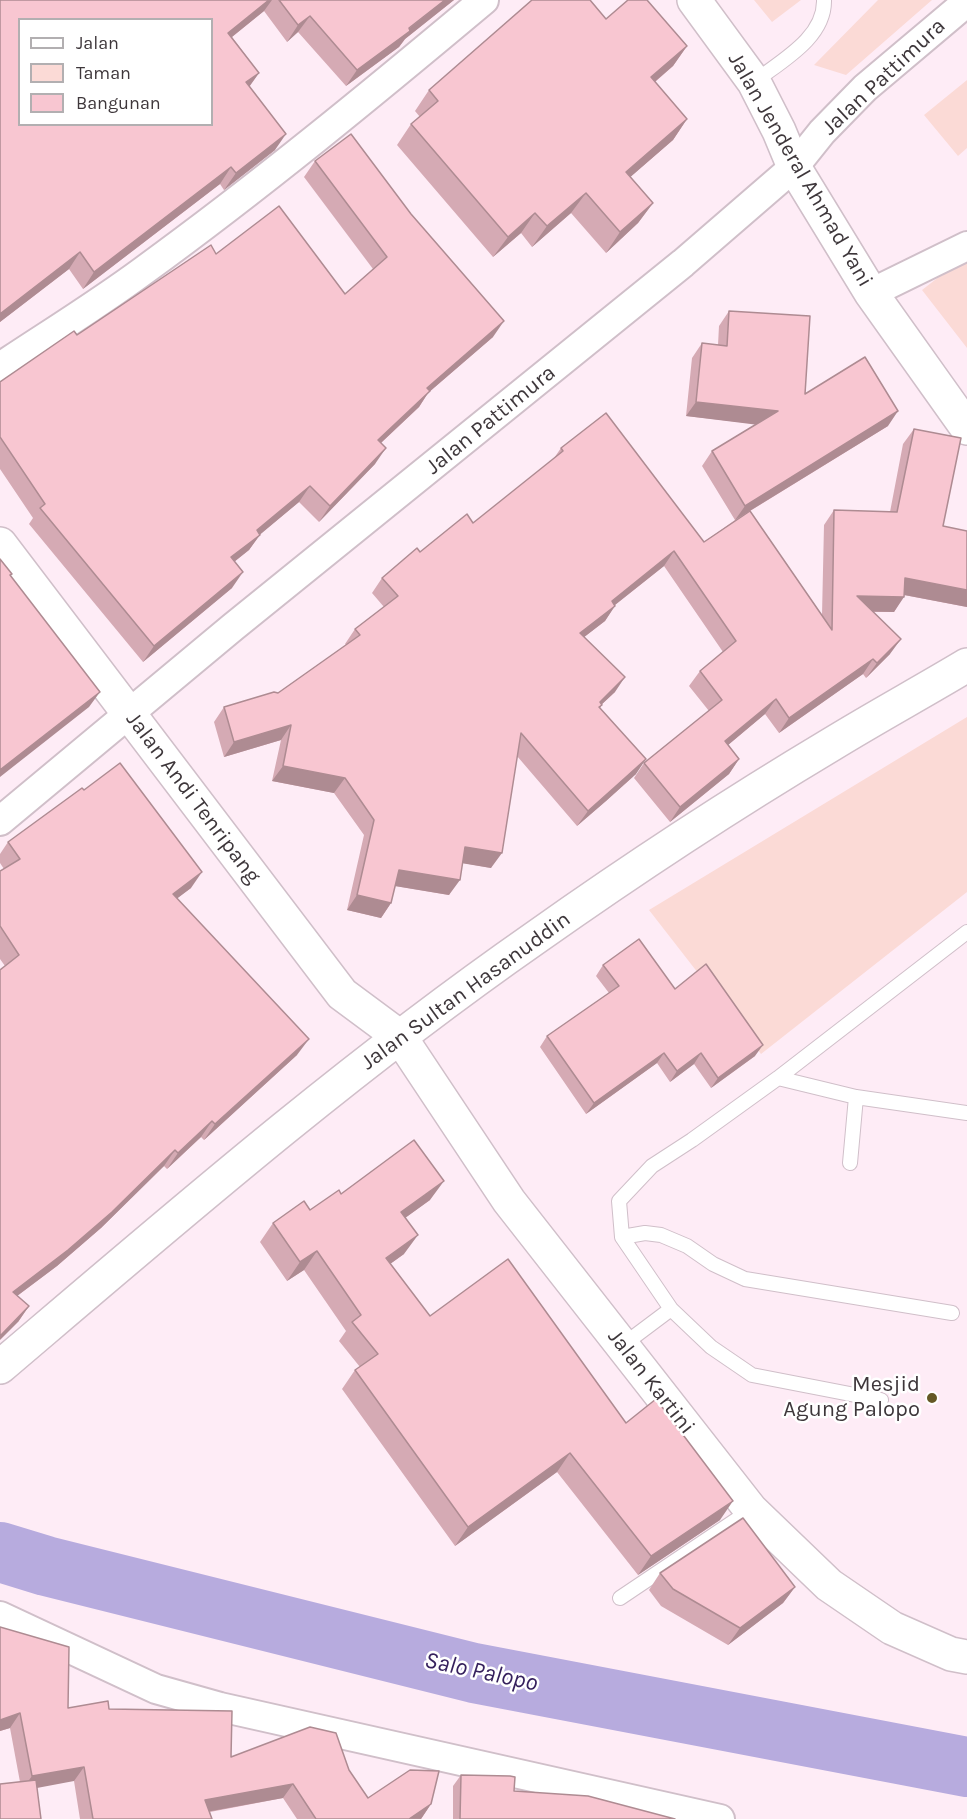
<!DOCTYPE html>
<html>
<head>
<meta charset="utf-8">
<style>
	body { margin:0 }
	#map { position:relative; width:967px; height:1819px; overflow:hidden; background:#feecf6; font-family:Karla,sans-serif }
	canvas { display:block }
	.legend { position:absolute; left:18px; top:18px; width:195px; height:108px; box-sizing:border-box; background:#fff; border:2px solid #b2afb1; margin:0; padding:8px 10px; list-style:none; font-size:18px; color:#3e373b }
	.legend li { display:flex; align-items:center; gap:12px; height:30px }
	.legend b { width:30px; border:2px solid #b2afb1 }
</style>
</head>
<body>
<div id="map">
<canvas width="967" height="1819"></canvas>
<ul class="legend">
<li><b style="height:8px;background:#fff"></b>Jalan</li>
<li><b style="height:16px;background:#fbdad6"></b>Taman</li>
<li><b style="height:16px;background:#f8c6d1"></b>Bangunan</li>
</ul>
</div>
<script>
const ctx = document.querySelector('canvas').getContext('2d');
ctx.lineJoin = 'round';
function fillPath(path, color) {
  ctx.fillStyle = color;
  ctx.fill(path, 'evenodd');
}
function trace(path, color, width, dash) {
  ctx.strokeStyle = color;
  ctx.lineWidth = width;
  ctx.lineCap = dash ? 'butt' : 'round';
  ctx.setLineDash(dash || []);
  ctx.stroke(path);
}
function write(font, color, halo, rows, align = 'center') {
  ctx.font = font + ' Karla,sans-serif';
  ctx.lineWidth = 5;
  ctx.setLineDash([]);
  ctx.textBaseline = 'middle';
  ctx.strokeStyle = halo;
  ctx.fillStyle = color;
  for (const [text, x, y, turn = 0] of rows) {
    ctx.save();
    ctx.translate(x, y);
    ctx.rotate((+turn || 0) * Math.PI / 180);
    ctx.textAlign = isNaN(turn) ? turn : align;
    if (halo) ctx.strokeText(text, 0, 0);
    ctx.fillText(text, 0, 0);
    ctx.restore();
  }
}
const green = new Path2D(`
	M 754,0 L 801,0 L 772,22 Z
	M 878,0 L 932,0 L 846,75 L 814,65 Z
	M 967,80 L 967,148 L 958,156 L 924,115 Z
	M 967,255 L 967,348 L 922,290 Z
	M 967,717 L 967,892 L 761,1054 L 649,910 Z`);
const river = new Path2D(`
	M 0,1552 L 46,1566 L 474,1673 L 967,1767`);
const service = new Path2D(`
	M 754,82 C 781,61 825,38 824,0
	M 778,1078 L 856,1097 L 967,1113
	M 850,1163 L 856,1097
	M 622,1237 L 645,1233 L 661,1235 L 687,1246 L 713,1264 L 745,1279 L 952,1313
	M 623,1345 L 671,1309
	M 881,1400 L 752,1375 L 711,1347 L 671,1309 L 622,1237 L 619,1201 L 652,1166 L 692,1140 L 778,1078 L 967,932
	M 620,1598 L 751,1510`);
const minor = new Path2D(`
	M 871,293 L 967,246
	M 0,367 C 48,335 97,305 143,271 C 260,186 373,93 484,0
	M 0,821 L 233,627 L 683,263 L 794,167 L 822,132 L 865,88 L 967,2
	M 0,1616 L 156,1689 L 220,1707 L 720,1819`);
const tertiary = new Path2D(`
	M 0,544 L 342,994 L 400,1037 L 509,1201 L 751,1510 L 829,1585 L 892,1628 L 951,1654 L 967,1657`);
const trunk = new Path2D(`
	M 694,0 L 754,82 L 779,131 L 794,167 L 871,293 L 967,428
	M 0,1367 C 174,1219 347,1069 535,938 C 631,870 730,805 832,744 C 876,717 922,692 967,665`);
const wall = new Path2D(`
	M 0,0 L 454,0 L 405,39 L 399,47 L 346,86 L 298,32 L 287,42 L 264,11 L 232,37 L 259,73 L 249,86 L 275,150 L 224,190 L 220,184 L 83,289 L 69,269 L 0,322 Z
	M 606,19 L 687,46 L 673,66 L 655,82 L 687,119 L 673,140 L 630,177 L 653,203 L 638,223 L 606,253 L 571,213 L 532,247 L 521,233 L 493,257 L 397,145 L 411,124 L 420,117 L 415,111 L 429,90 Z
	M 315,161 L 493,337 L 428,393 L 419,407 L 381,443 L 375,464 L 319,522 L 299,502 L 260,534 L 249,550 L 234,562 L 232,588 L 143,662 L 29,524 L 33,518 L 0,469 L 0,382 L 216,254 L 345,294 L 373,269 L 304,177 Z
	M 729,311 L 805,394 L 888,426 L 750,511 L 822,615 L 824,525 L 834,510 L 890,512 L 903,444 L 914,429 L 967,607 L 904,595 L 894,612 L 873,612 L 890,654 L 866,678 L 863,674 L 779,733 L 765,714 L 728,745 L 739,759 L 729,774 L 670,822 L 634,778 L 644,763 L 709,711 L 689,686 L 700,671 L 723,652 L 664,566 L 615,605 L 605,621 L 584,637 L 615,692 L 602,704 L 600,708 L 636,774 L 606,801 L 577,826 L 517,756 L 491,868 L 463,863 L 449,895 L 395,886 L 391,903 L 381,918 L 347,910 L 364,835 L 334,793 L 272,781 L 281,740 L 224,757 L 214,722 L 224,707 L 278,693 L 346,645 L 345,644 L 355,629 L 384,607 L 372,593 L 382,578 L 420,552 L 473,523 L 552,461 L 561,448 L 704,542 L 735,520 L 702,466 L 712,451 L 756,424 L 686,416 L 692,358 L 702,343 L 718,345 L 719,326 Z
	M 84,790 L 191,888 L 177,898 L 297,1055 L 204,1140 L 201,1137 L 167,1169 L 164,1166 L 101,1228 L 57,1266 L 17,1296 L 29,1306 L 18,1322 L 5,966 L 0,959 L 0,871 L 4,869 L 0,863 L 0,854 L 8,842 Z
	M 603,965 L 675,989 L 755,1056 L 711,1088 L 694,1064 L 670,1082 L 657,1063 L 586,1114 L 540,1047 L 547,1036 L 609,993 L 596,976 Z
	M 341,1194 L 430,1200 L 405,1218 L 404,1254 L 390,1264 L 430,1316 L 626,1423 L 720,1520 L 638,1575 L 557,1472 L 455,1546 L 342,1389 L 355,1370 L 360,1367 L 339,1341 L 346,1331 L 304,1270 L 287,1281 L 260,1242 L 273,1223 L 310,1210 Z
	M 660,1573 L 795,1587 L 783,1603 L 728,1645 L 661,1606 L 649,1590 Z
	M 0,1627 L 68,1708 L 109,1709 L 231,1757 L 349,1770 L 368,1798 L 431,1804 L 421,1819 L 297,1819 L 283,1798 L 210,1812 L 212,1819 L 80,1819 L 74,1781 L 20,1782 L 10,1728 L 0,1731 Z
	M 461,1775 L 514,1791 L 675,1819 L 453,1819 L 453,1786 Z`);
const shadedWall = new Path2D(`
	M 269,0 L 272,0 L 264,11 L 217,49 L 228,33 Z
	M 445,0 L 454,0 L 405,39 L 399,47 L 346,86 L 357,70 Z
	M 310,16 L 298,32 L 287,42 L 298,25 Z
	M 687,46 L 673,66 L 636,98 L 651,77 Z
	M 259,73 L 247,90 L 246,82 Z
	M 687,119 L 673,140 L 612,193 L 626,172 Z
	M 286,134 L 275,150 L 224,190 L 236,173 Z
	M 231,167 L 220,184 L 83,289 L 94,272 Z
	M 586,193 L 571,213 L 532,247 L 547,226 Z
	M 653,203 L 638,223 L 606,253 L 620,232 Z
	M 535,213 L 521,233 L 493,257 L 508,237 Z
	M 80,252 L 69,269 L 0,322 L 0,314 Z
	M 504,321 L 493,337 L 428,393 L 419,407 L 367,456 L 378,440 L 427,388 Z
	M 696,402 L 778,411 L 767,426 L 686,416 Z
	M 898,411 L 888,426 L 735,520 L 745,506 Z
	M 386,448 L 375,464 L 319,522 L 330,506 Z
	M 310,486 L 299,502 L 250,543 L 260,535 L 249,550 L 220,573 L 231,557 L 257,530 Z
	M 674,551 L 664,566 L 601,616 L 612,601 Z
	M 243,572 L 232,588 L 143,662 L 154,646 Z
	M 905,578 L 967,590 L 967,607 L 894,593 Z
	M 857,596 L 904,597 L 894,612 L 846,611 Z
	M 615,606 L 605,621 L 570,648 L 580,633 Z
	M 901,639 L 890,654 L 866,678 L 877,663 Z
	M 873,659 L 863,674 L 779,733 L 789,718 Z
	M 625,677 L 615,692 L 600,706 L 602,705 L 591,720 L 600,702 Z
	M 100,692 L 89,707 L 0,777 L 0,770 Z
	M 776,699 L 765,714 L 715,756 L 725,741 Z
	M 291,725 L 281,740 L 224,757 L 234,742 Z
	M 646,759 L 636,774 L 606,801 L 577,826 L 588,811 Z
	M 739,759 L 729,774 L 670,822 L 680,807 Z
	M 283,766 L 345,778 L 334,793 L 272,781 Z
	M 465,847 L 502,853 L 491,868 L 455,862 Z
	M 399,870 L 460,880 L 449,895 L 389,885 Z
	M 202,872 L 191,888 L 162,910 L 173,894 Z
	M 357,895 L 391,903 L 381,918 L 347,910 Z
	M 309,1039 L 297,1055 L 204,1140 L 215,1124 Z
	M 763,1045 L 755,1056 L 711,1088 L 718,1078 Z
	M 664,1053 L 657,1063 L 586,1114 L 594,1103 Z
	M 701,1053 L 694,1064 L 670,1082 L 677,1071 Z
	M 212,1121 L 201,1137 L 167,1169 L 178,1153 Z
	M 175,1150 L 164,1166 L 101,1228 L 57,1266 L 1,1308 L 13,1292 Z
	M 444,1181 L 430,1200 L 387,1231 L 401,1212 Z
	M 418,1235 L 404,1254 L 372,1277 L 386,1258 Z
	M 317,1251 L 304,1270 L 287,1281 L 300,1262 Z
	M 29,1306 L 18,1322 L 0,1340 L 0,1336 Z
	M 570,1453 L 557,1472 L 455,1546 L 468,1527 Z
	M 733,1501 L 720,1520 L 638,1575 L 651,1556 Z
	M 795,1587 L 783,1603 L 728,1645 L 740,1628 Z
	M 20,1713 L 10,1728 L 0,1731 L 0,1720 Z
	M 84,1767 L 74,1781 L 21,1791 L 32,1776 Z
	M 293,1784 L 283,1798 L 195,1814 L 205,1800 Z
	M 431,1804 L 421,1819 L 409,1819 Z`);
const building = new Path2D(`
	M 0,0 L 269,0 L 228,33 L 259,73 L 246,82 L 286,134 L 236,173 L 231,167 L 94,272 L 80,252 L 0,314 ZM 20,20 L 212,20 L 212,124 L 20,124 Z
	M 279,0 L 445,0 L 409,28 L 410,31 L 357,70 L 310,16 L 298,25 Z
	M 532,0 L 590,0 L 606,19 L 628,0 L 647,0 L 687,46 L 651,77 L 687,119 L 626,172 L 653,203 L 620,232 L 586,193 L 547,226 L 535,213 L 508,237 L 411,124 L 438,101 L 429,90 Z
	M 351,134 L 411,214 L 504,321 L 427,388 L 430,391 L 378,440 L 386,448 L 330,506 L 310,486 L 257,530 L 260,535 L 231,557 L 243,572 L 154,646 L 40,508 L 45,504 L 0,437 L 0,382 L 74,331 L 77,335 L 211,245 L 216,254 L 279,206 L 345,294 L 387,257 L 315,161 Z
	M 729,311 L 810,316 L 805,394 L 865,357 L 898,411 L 745,506 L 712,451 L 778,411 L 696,402 L 702,343 L 727,346 Z
	M 606,413 L 704,542 L 750,511 L 832,630 L 834,510 L 897,512 L 914,429 L 961,438 L 943,526 L 967,531 L 967,590 L 905,578 L 904,597 L 857,596 L 901,639 L 877,663 L 873,659 L 789,718 L 776,699 L 725,741 L 739,759 L 680,807 L 644,763 L 722,700 L 700,671 L 736,641 L 674,551 L 612,601 L 615,606 L 580,633 L 625,677 L 600,702 L 602,705 L 599,707 L 646,759 L 616,786 L 588,811 L 521,733 L 502,853 L 465,847 L 460,880 L 399,870 L 391,903 L 357,895 L 374,820 L 345,778 L 283,766 L 291,725 L 234,742 L 224,707 L 274,692 L 278,693 L 360,635 L 355,629 L 398,596 L 382,578 L 417,548 L 420,552 L 467,514 L 473,523 L 563,451 L 561,448 Z
	M 0,559 L 12,574 L 10,575 L 100,692 L 0,770 Z
	M 120,763 L 202,872 L 173,894 L 309,1039 L 215,1124 L 212,1121 L 178,1153 L 175,1150 L 112,1212 L 68,1250 L 13,1292 L 29,1306 L 0,1336 L 0,970 L 19,955 L 0,926 L 0,871 L 20,859 L 8,842 L 82,788 L 84,790 Z
	M 639,939 L 675,989 L 706,964 L 763,1045 L 718,1078 L 701,1053 L 677,1071 L 664,1053 L 594,1103 L 547,1036 L 619,986 L 603,965 Z
	M 414,1140 L 444,1181 L 401,1212 L 418,1235 L 386,1258 L 430,1316 L 508,1259 L 626,1423 L 656,1399 L 733,1501 L 651,1556 L 570,1453 L 468,1527 L 355,1370 L 378,1354 L 352,1322 L 361,1315 L 317,1251 L 300,1262 L 273,1223 L 304,1201 L 310,1210 L 339,1190 L 341,1194 Z
	M 743,1518 L 795,1587 L 740,1628 L 673,1589 L 660,1573 Z
	M 0,1627 L 69,1647 L 68,1708 L 108,1701 L 109,1709 L 232,1711 L 231,1757 L 310,1727 L 336,1733 L 349,1770 L 368,1798 L 410,1770 L 439,1771 L 431,1804 L 409,1819 L 316,1819 L 293,1784 L 205,1800 L 212,1819 L 93,1819 L 84,1767 L 32,1776 L 20,1713 L 0,1720 Z
	M 461,1775 L 510,1776 L 515,1777 L 514,1791 L 588,1796 L 675,1819 L 460,1819 Z
	M 36,1780 L 41,1819 L 0,1819 L 0,1784 Z`);
const markers = [
	[932,1398,6,"#655825"]
];
const streetNames = [
	["Jalan Pattimura",884,77,-43],
	["Jalan Jenderal Ahmad Yani",800,170,60],
	["Jalan Pattimura",491,420,-39],
	["Jalan Andi Tenripang",193,798,53],
	["Jalan Sultan Hasanuddin",466,991,-36],
	["Jalan Kartini",651,1382,52]
];
const poiNames = [
	["Mesjid",920,1385],
	["Agung Palopo",920,1410]
];
const waterNames = [
	["Salo Palopo",481,1672,12]
];
fillPath(green, '#fbdad6');
trace(river, '#b7abde', 60);
trace(service, '#d0bfc9', 16);
trace(minor, '#d0bfc9', 32);
trace(tertiary, '#d0bfc9', 36);
trace(trunk, '#d0bfc9', 36);
trace(service, '#fff', 14);
trace(minor, '#fff', 28);
trace(tertiary, '#fff', 33);
trace(trunk, '#fff', 33);
fillPath(wall, '#d5aab4');
fillPath(shadedWall, '#ae8b92');
fillPath(building, '#f8c6d1');
trace(building, '#ae8b92', 1.5);
for (const [x, y, r, color] of markers) {
  const dot = new Path2D();
  dot.arc(x, y, r, 0, 2 * Math.PI);
  ctx.fillStyle = color;
  ctx.fill(dot);
  trace(dot, '#fff', 2);
}
write('22px', '#3e373b', '#fff', streetNames);
write('22px', '#3e373b', '#fff', poiNames, 'right');
write('italic 24px', '#36215d', '#fff', waterNames);
</script>
</body>
</html>
